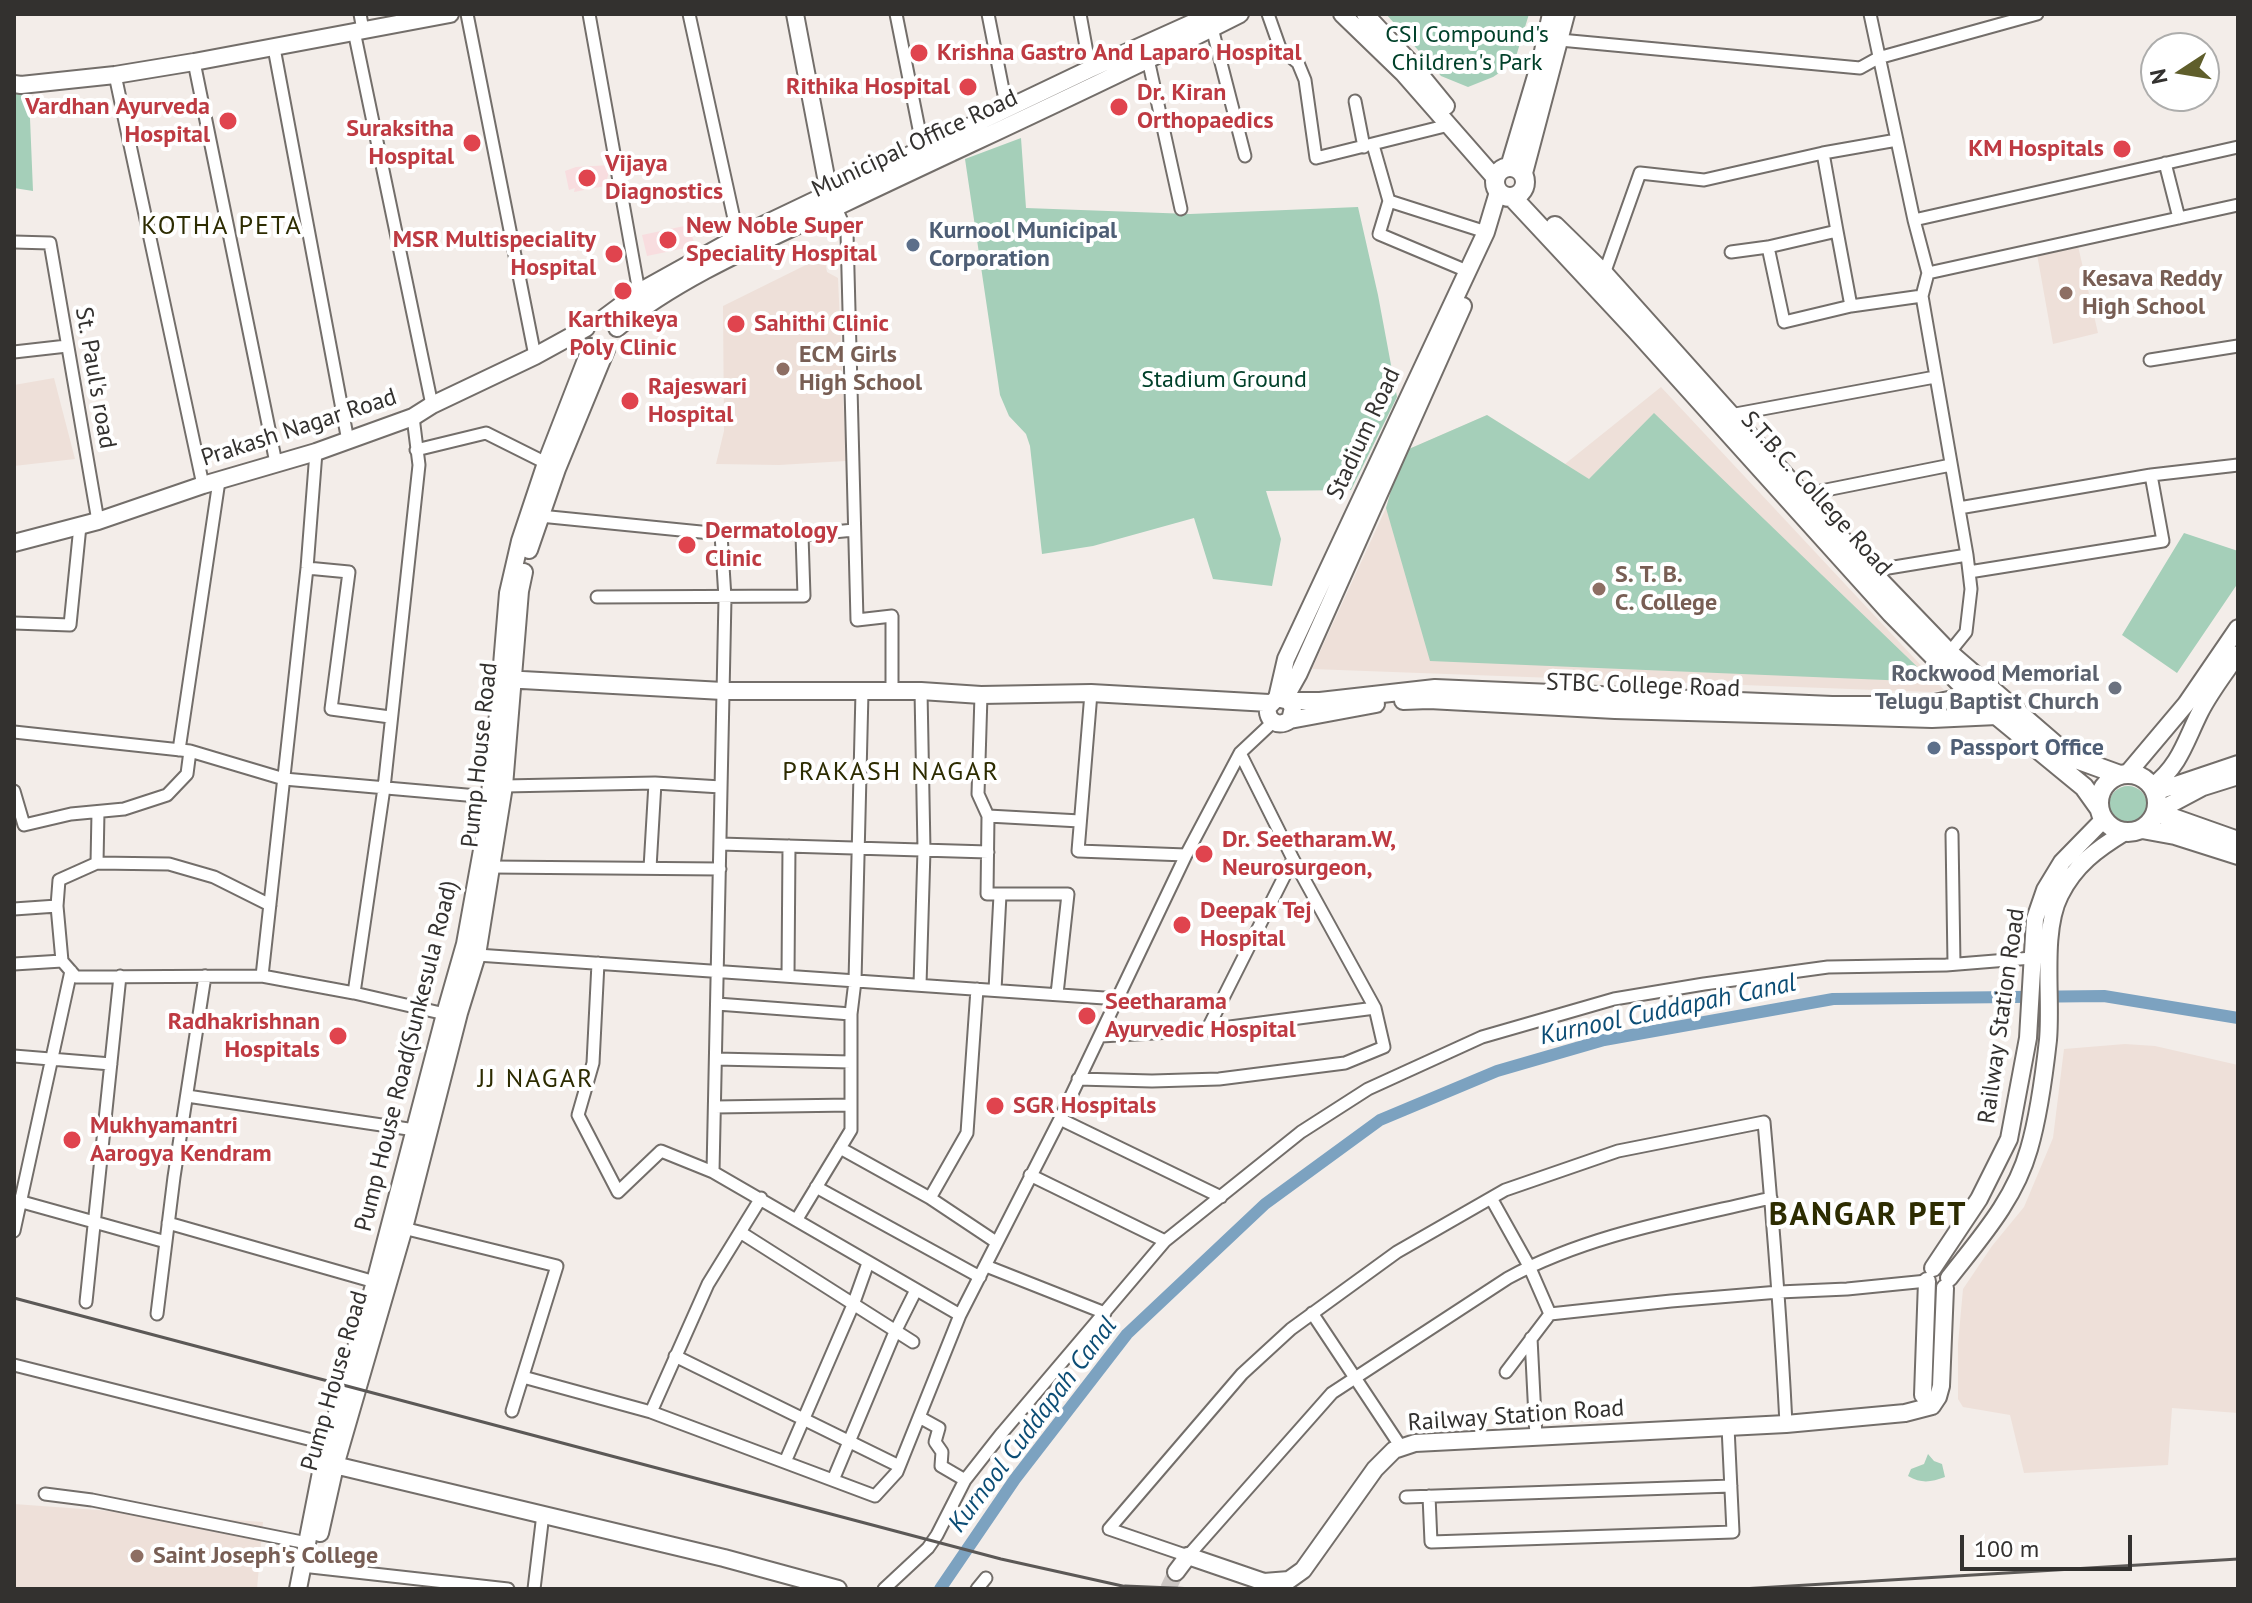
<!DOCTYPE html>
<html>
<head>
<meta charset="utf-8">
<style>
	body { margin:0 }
	#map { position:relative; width:2252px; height:1603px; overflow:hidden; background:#f3ede9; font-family:"PT Sans",sans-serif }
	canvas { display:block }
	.frame { position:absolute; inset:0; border:16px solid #33312f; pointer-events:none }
	.north { position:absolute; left:2140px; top:32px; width:80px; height:80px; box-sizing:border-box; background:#fff; border:2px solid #adadac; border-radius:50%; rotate:258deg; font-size:22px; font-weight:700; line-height:32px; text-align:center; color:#33312f }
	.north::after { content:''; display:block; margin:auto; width:28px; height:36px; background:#5f5e2b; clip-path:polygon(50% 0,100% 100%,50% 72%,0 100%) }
	.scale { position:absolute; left:1960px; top:1535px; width:172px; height:36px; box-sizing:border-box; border:4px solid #33312f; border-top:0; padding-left:10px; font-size:24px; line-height:28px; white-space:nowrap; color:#33312f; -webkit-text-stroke:6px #fff; paint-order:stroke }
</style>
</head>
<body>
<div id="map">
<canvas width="2252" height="1603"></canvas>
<div class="frame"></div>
<div class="north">N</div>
<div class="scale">100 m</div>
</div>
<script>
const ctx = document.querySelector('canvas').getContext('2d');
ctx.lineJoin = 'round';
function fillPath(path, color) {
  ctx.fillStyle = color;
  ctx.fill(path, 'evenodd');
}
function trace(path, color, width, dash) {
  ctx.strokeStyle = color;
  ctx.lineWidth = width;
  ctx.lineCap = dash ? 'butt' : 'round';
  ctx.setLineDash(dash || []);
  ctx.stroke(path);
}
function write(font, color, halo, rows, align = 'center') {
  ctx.font = font + ' "PT Sans",sans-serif';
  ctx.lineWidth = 8;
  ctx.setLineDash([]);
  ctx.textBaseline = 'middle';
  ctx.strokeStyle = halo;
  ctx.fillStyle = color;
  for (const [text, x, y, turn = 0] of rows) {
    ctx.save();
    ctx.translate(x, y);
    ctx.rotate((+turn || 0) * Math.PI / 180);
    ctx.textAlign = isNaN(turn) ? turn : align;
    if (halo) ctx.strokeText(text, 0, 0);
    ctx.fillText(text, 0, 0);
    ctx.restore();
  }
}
const built = new Path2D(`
	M 2078,246 L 2098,333 L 2053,344 L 2037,254 Z
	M 824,256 L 827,272 L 838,278 L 846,461 L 779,465 L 716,464 L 724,431 L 723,306 Z
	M 54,378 L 75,459 L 14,466 L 14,385 Z
	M 1661,387 L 1944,690 L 1931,692 L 1312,669 L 1386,508 L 1402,452 L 1487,415 L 1565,464 Z
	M 2125,1044 L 2155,1046 L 2238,1065 L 2238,1413 L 2172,1408 L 2168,1465 L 2024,1473 L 2010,1415 L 1963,1407 L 1958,1399 L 1958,1344 L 1963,1289 L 1992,1246 L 2024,1207 L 2053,1138 L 2064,1049 Z
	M 14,1504 L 263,1522 L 257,1589 L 14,1589 Z`);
const medical = new Path2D(`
	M 611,165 L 605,186 L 574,192 L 575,188 L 569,190 L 565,171 L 576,167 Z
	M 689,225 L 695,246 L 647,256 L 642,235 Z`);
const green = new Path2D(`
	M 1386,14 L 1529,14 L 1514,63 L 1493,77 L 1468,87 L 1441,76 Z
	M 14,92 L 29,94 L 33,191 L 14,188 Z
	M 1021,138 L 1026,208 L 1190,214 L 1358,207 L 1378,295 L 1397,397 L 1351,490 L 1266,491 L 1281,539 L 1272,586 L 1213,579 L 1194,518 L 1093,546 L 1042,554 L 1030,446 L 1026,434 L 1009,416 L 1000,395 L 965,159 Z
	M 1654,413 L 1933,682 L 1430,661 L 1386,508 L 1402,452 L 1487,415 L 1589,479 Z
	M 2184,533 L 2238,551 L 2238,583 L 2177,673 L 2122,635 Z
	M2109 805a19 19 0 1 1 38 0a19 19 0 1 1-38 0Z
	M 1928,1454 L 1934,1461 L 1942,1464 L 1945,1477 C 1931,1482 1922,1484 1908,1476 L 1911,1469 L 1924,1464 Z`);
const canal = new Path2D(`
	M 940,1589 L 1015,1479 L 1127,1334 L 1265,1204 L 1380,1120 L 1497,1071 L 1604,1040 L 1833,999 L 2104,996 L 2238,1018`);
const secondaryTunnel = new Path2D(`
	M 1168,1589 L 1176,1572`);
const street = new Path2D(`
	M 360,14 L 363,30
	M 467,14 L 535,356
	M 589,14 L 639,292
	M 689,14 L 738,237
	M 896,14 L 923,149
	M 988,14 L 1007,110
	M 1080,14 L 1090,69
	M 1268,14 L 1280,48 L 1298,63 L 1305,80 L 1316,158 L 1449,125
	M 1870,14 L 1914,220 L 1928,273 L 1922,296 L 1967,555 L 1971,589 L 1966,632 L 1949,653
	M 1211,24 L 1245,156
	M 354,31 L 432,405
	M 1560,40 L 1860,68 L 1878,58 L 2037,14
	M 274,48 L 348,441
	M 1148,59 L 1181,209
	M 194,62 L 276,463
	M 115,75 L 203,485
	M 1355,101 L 1364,147
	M 1373,145 L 1389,201 L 1486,232
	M 2165,163 L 2179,218
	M 833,201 L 847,233 L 857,620 L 892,616 L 892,691
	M 1389,201 L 1379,234 L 1467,271
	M 1914,220 L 2238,147
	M 1837,231 L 1851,306 L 1922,296
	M 14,242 L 50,243 L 98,521
	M 1768,247 L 1784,322 L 1851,306
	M 1731,252 L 1768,247 L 1837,231 L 1823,153 L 1897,140
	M 1928,273 L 2238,205
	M 1604,274 L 1640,173 L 1704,180 L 1823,153
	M 14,352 L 67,346
	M 2150,360 L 2238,346
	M 1730,415 L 1935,377
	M 416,450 L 486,433 L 546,463
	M 1801,495 L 1951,465
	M 1959,508 L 2151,475 L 2238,465
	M 540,516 L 721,534 L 725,598 L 713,1172
	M 307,568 L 349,572 L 331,709 L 390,717
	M 1870,571 L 1967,555
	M 1969,572 L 2163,541 L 2151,475
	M 597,597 L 804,596 L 802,535 L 854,530
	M 14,623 L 70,625 L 80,526
	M 1091,693 L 1078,851 L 1186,855
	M 981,695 L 978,794 L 988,816 L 1080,821
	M 14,732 L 190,751 L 284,779 L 489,797
	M 179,750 L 219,481
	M 504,786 L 655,783 L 721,787
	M 14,791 L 24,825 L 71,814 L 124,809 L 167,795 L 187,774 L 190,751
	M 988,816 L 987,894 L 1068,894 L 1057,994
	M 1952,834 L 1954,964
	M 720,844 L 988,852
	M 97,863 L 169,864 L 214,877 L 270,905
	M 492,867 L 720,869
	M 650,868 L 655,783
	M 57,906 L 59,880 L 97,863 L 98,812
	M 14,909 L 57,906 L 62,961 L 14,964
	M 477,955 L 1119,999
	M 62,961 L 76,977 L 262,976 L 354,993 L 445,1014
	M 598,963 L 593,1063 L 578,1115 L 618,1192 L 661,1151 L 713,1172 L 960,1315
	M 262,976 L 307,568 L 316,452
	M 788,976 L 789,846
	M 920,985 L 924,850 L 921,691
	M 995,990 L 1000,895
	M 354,993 L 384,788 L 419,465 L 413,417
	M 717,1004 L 851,1014
	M 1207,1030 L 1293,859
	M 1101,1036 L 1207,1030 L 1375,1008
	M 14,1056 L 111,1064
	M 716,1059 L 851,1062
	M 1078,1079 L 1152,1081 L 1219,1079 L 1345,1063 L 1384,1047 L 1375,1008 L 1293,859 L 1240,753
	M 187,1096 L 415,1130
	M 715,1107 L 851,1105
	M 1060,1119 L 1221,1197
	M 840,1148 L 930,1198 L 967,1133 L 977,989
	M 1030,1175 L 1165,1241
	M 816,1187 L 980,1277
	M 930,1198 L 996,1242
	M 1491,1198 L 1529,1266 L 1550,1314
	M 1771,1198 C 1682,1219 1589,1234 1508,1278 L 1332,1393 L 1188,1556 L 1109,1529 L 1242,1374 L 1291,1329 L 1397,1252 L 1505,1190 L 1618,1151 L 1764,1122 C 1773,1222 1781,1323 1786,1424
	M 15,1200 L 166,1242
	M 797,1219 L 851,1130 L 851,1014 L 855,981 L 862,692
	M 168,1223 L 375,1282
	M 399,1227 L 557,1266 L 512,1411
	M 14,1231 L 71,971
	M 740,1232 L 913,1342
	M 986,1266 L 1105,1313
	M 86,1302 L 120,976
	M 1312,1313 L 1401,1447
	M 157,1314 L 174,1177 L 205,976
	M 1531,1338 L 1536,1437
	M 675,1356 L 899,1466
	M 14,1365 L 328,1444
	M 1506,1372 L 1550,1314 L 1671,1301 L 1779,1292 L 1847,1289 L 1927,1281
	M 523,1377 L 651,1412 L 708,1284 L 761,1198
	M 651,1412 L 875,1496 L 897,1472 L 960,1315 L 1060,1119 L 1186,855 L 1240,753 L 1273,722
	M 919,1417 L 939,1428 L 935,1442 L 942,1452 L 941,1466 L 965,1480
	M 785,1462 L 853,1305 L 868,1263
	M 833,1480 L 895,1332 L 916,1290
	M 45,1494 L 92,1500 L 307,1543
	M 1429,1496 L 1431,1542 L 1733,1532 L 1728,1427
	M 1406,1497 L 1731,1486
	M 302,1566 L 508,1589
	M 534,1589 L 543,1514
	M 884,1589 L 928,1548 L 937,1535 L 965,1480 L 1002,1433 L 1165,1241 L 1301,1132 L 1368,1089 L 1482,1037 L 1614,999 L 1704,984 L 1828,967 L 1946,965 L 2032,958
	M 977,1589 L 986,1578`);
const secondary = new Path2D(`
	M 795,14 L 829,193
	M 1342,14 L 1403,73 L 1495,178
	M 1365,14 L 1410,62 L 1446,106
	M 14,84 L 21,85 L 115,75 L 194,62 L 450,14
	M 604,318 L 639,292 L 738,237 L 1090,69 L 1212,14
	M 617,328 C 681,275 770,239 845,203 C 977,140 1110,80 1240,14
	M 14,543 L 98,521 L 203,485 L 316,452 L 413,417 L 432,405 L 535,356 L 586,328
	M 529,550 L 557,469 L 606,350
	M 504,679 L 723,691 L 921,691 L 981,695 L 1091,693 L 1269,703
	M 1277,698 L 1286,659 L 1486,232 L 1498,192
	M 1285,698 L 1299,673 L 1463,306
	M 1289,701 L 1293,708 L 1290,720 C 1278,728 1266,721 1268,707 L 1277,698 L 1289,701 L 1320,701 L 1435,688 L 1832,705 L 1925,705 L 1972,695
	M 1403,701 L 1429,700 L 1615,710 L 1834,716 L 1932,719 L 1997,716
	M 1290,720 L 1376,704
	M 2127,774 L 2186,704 L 2238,628
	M 2153,786 C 2180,765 2185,742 2200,712 C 2210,692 2225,673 2238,654
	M 2155,792 L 2238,764
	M 2156,812 L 2203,787 L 2238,776
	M 1933,1268 L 1979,1199 L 2009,1139 L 2028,1038 L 2035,919 L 2045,890 L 2062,862 L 2104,819
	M 1949,1278 C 1981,1237 2015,1199 2029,1149 C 2039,1115 2044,1076 2048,1040 C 2052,998 2041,932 2060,895 C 2075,865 2097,849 2125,832
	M 1927,1281 L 1923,1395 L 1932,1406
	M 326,1463 L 724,1558 L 838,1589
	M 320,1533 L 335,1466 L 404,1228 L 459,1013 L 477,955 L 504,786 L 520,591 L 524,572
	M 1176,1572 L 1188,1556 L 1264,1582 L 1289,1580 L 1303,1570 L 1375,1469 L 1394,1450 L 1415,1443 L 1786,1424 L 1905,1413 L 1932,1406 L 1938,1397 L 1941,1386 L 1945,1288
	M 298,1589 L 323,1462 L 375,1282 L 445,1014 L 465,944 L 484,839 L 494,761 L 508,593 L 520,541 L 546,463 L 591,347`);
const primary = new Path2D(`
	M1495 182a15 15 0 1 1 30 0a15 15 0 1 1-30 0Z
	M 1510,167 L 1543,56 L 1552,14
	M 1523,173 L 1565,14
	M 1512,197 L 1637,331 L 1891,613 L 1972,695 L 2084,787 L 2099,808
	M 1555,226 L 1604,274 L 1870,571 L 1949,653 L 2059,748 L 2076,759 L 2120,775
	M2099 803a29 29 0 1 1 58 0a29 29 0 1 1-58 0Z
	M 2156,812 L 2238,841
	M 2142,829 L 2175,835 L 2238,855`);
const rail = new Path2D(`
	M 14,1298 L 1001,1559 L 1136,1589
	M 1125,1586 L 1196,1589
	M 1741,1589 L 2238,1559`);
const markers = [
	[919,53,10,"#e0444e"],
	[968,87,10,"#e0444e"],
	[1119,107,10,"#e0444e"],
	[228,121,10,"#e0444e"],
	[472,143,10,"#e0444e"],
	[2122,149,10,"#e0444e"],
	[587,178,10,"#e0444e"],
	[668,240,10,"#e0444e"],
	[913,245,8,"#5c6f8a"],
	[614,254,10,"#e0444e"],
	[623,291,10,"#e0444e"],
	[2066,293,8,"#8d6e63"],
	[736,324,10,"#e0444e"],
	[783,369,8,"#8d6e63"],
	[630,401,10,"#e0444e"],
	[687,545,10,"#e0444e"],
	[1599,589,8,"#8d6e63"],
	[2115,688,8,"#6b7280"],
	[1934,748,8,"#5c6f8a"],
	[1204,854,10,"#e0444e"],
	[1182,925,10,"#e0444e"],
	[1087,1016,10,"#e0444e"],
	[338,1036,10,"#e0444e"],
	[995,1106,10,"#e0444e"],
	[72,1140,10,"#e0444e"],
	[137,1556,8,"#8d6e63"]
];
const parkNames = [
	["CSI Compound's",1467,35],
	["Children's Park",1467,63],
	["Stadium Ground",1224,380]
];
const healthNames = [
	["Krishna Gastro And Laparo Hospital",937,53],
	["Rithika Hospital",950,87,"right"],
	["Dr. Kiran",1137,93],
	["Orthopaedics",1137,121],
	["Vardhan Ayurveda",210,107,"right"],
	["Hospital",210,135,"right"],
	["Suraksitha",454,129,"right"],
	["Hospital",454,157,"right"],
	["KM Hospitals",2104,149,"right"],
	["Vijaya",605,164],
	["Diagnostics",605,192],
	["New Noble Super",686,226],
	["Speciality Hospital",686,254],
	["MSR Multispeciality",596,240,"right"],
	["Hospital",596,268,"right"],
	["Karthikeya",623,320,"center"],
	["Poly Clinic",623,348,"center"],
	["Sahithi Clinic",754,324],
	["Rajeswari",648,387],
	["Hospital",648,415],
	["Dermatology",705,531],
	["Clinic",705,559],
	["Dr. Seetharam.W,",1222,840],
	["Neurosurgeon,",1222,868],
	["Deepak Tej",1200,911],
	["Hospital",1200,939],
	["Seetharama",1105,1002],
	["Ayurvedic Hospital",1105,1030],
	["Radhakrishnan",320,1022,"right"],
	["Hospitals",320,1050,"right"],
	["SGR Hospitals",1013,1106],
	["Mukhyamantri",90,1126],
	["Aarogya Kendram",90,1154]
];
const streetNames = [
	["Municipal Office Road",915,144,-25],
	["St. Paul's road",95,378,80],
	["Prakash Nagar Road",299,428,-18],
	["Stadium Road",1364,434,-65],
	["S.T.B.C. College Road",1816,494,48],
	["STBC College Road",1643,686,2],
	["Pump House Road",480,755,-84],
	["Railway Station Road",2002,1016,-82],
	["Pump House Road(Sunkesula Road)",407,1056,-76],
	["Pump House Road",335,1381,-74],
	["Railway Station Road",1516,1416,-4]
];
const serviceNames = [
	["Kurnool Municipal",929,231],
	["Corporation",929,259],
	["Passport Office",1950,748]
];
const educationNames = [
	["Kesava Reddy",2082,279],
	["High School",2082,307],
	["ECM Girls",799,355],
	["High School",799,383],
	["S. T. B.",1615,575],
	["C. College",1615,603],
	["Saint Joseph's College",153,1556]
];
const worshipNames = [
	["Rockwood Memorial",2099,674],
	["Telugu Baptist Church",2099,702]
];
const neighbourhoodNames = [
	["KOTHA PETA",222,227],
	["PRAKASH NAGAR",891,773],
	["JJ NAGAR",536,1080]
];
const waterNames = [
	["Kurnool Cuddapah Canal",1668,1010,-12],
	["Kurnool Cuddapah Canal",1033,1425,-53]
];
const districtNames = [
	["BANGAR PET",1868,1216]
];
fillPath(built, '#eee0d9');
fillPath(medical, '#f8dddf');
fillPath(green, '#a5cfb9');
trace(canal, '#7ca2c0', 12);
trace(secondaryTunnel, '#cdc7c4', 16, [16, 8]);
trace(street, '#736e6a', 15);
trace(secondary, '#736e6a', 20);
trace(primary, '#736e6a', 22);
trace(street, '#fff', 11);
trace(secondary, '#fff', 16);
trace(primary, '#fff', 18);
trace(rail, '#5b5856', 3);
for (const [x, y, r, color] of markers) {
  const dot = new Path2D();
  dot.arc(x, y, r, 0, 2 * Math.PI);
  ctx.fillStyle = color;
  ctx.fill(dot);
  trace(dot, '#fff', 3);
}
write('24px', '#01412a', '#fff', parkNames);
write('bold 24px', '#be3a42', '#fff', healthNames, 'left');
write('24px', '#33312f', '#fff', streetNames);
write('bold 24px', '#4e5e75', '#fff', serviceNames, 'left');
write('bold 24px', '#785e54', '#fff', educationNames, 'left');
write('bold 24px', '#5b616d', '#fff', worshipNames, 'right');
ctx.letterSpacing = '2px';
write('26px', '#2d2c01', '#fff', neighbourhoodNames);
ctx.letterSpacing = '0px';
write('italic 26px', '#0c4d75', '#fff', waterNames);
ctx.letterSpacing = '2px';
write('bold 32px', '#2d2c01', '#fff', districtNames);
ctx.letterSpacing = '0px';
</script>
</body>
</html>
